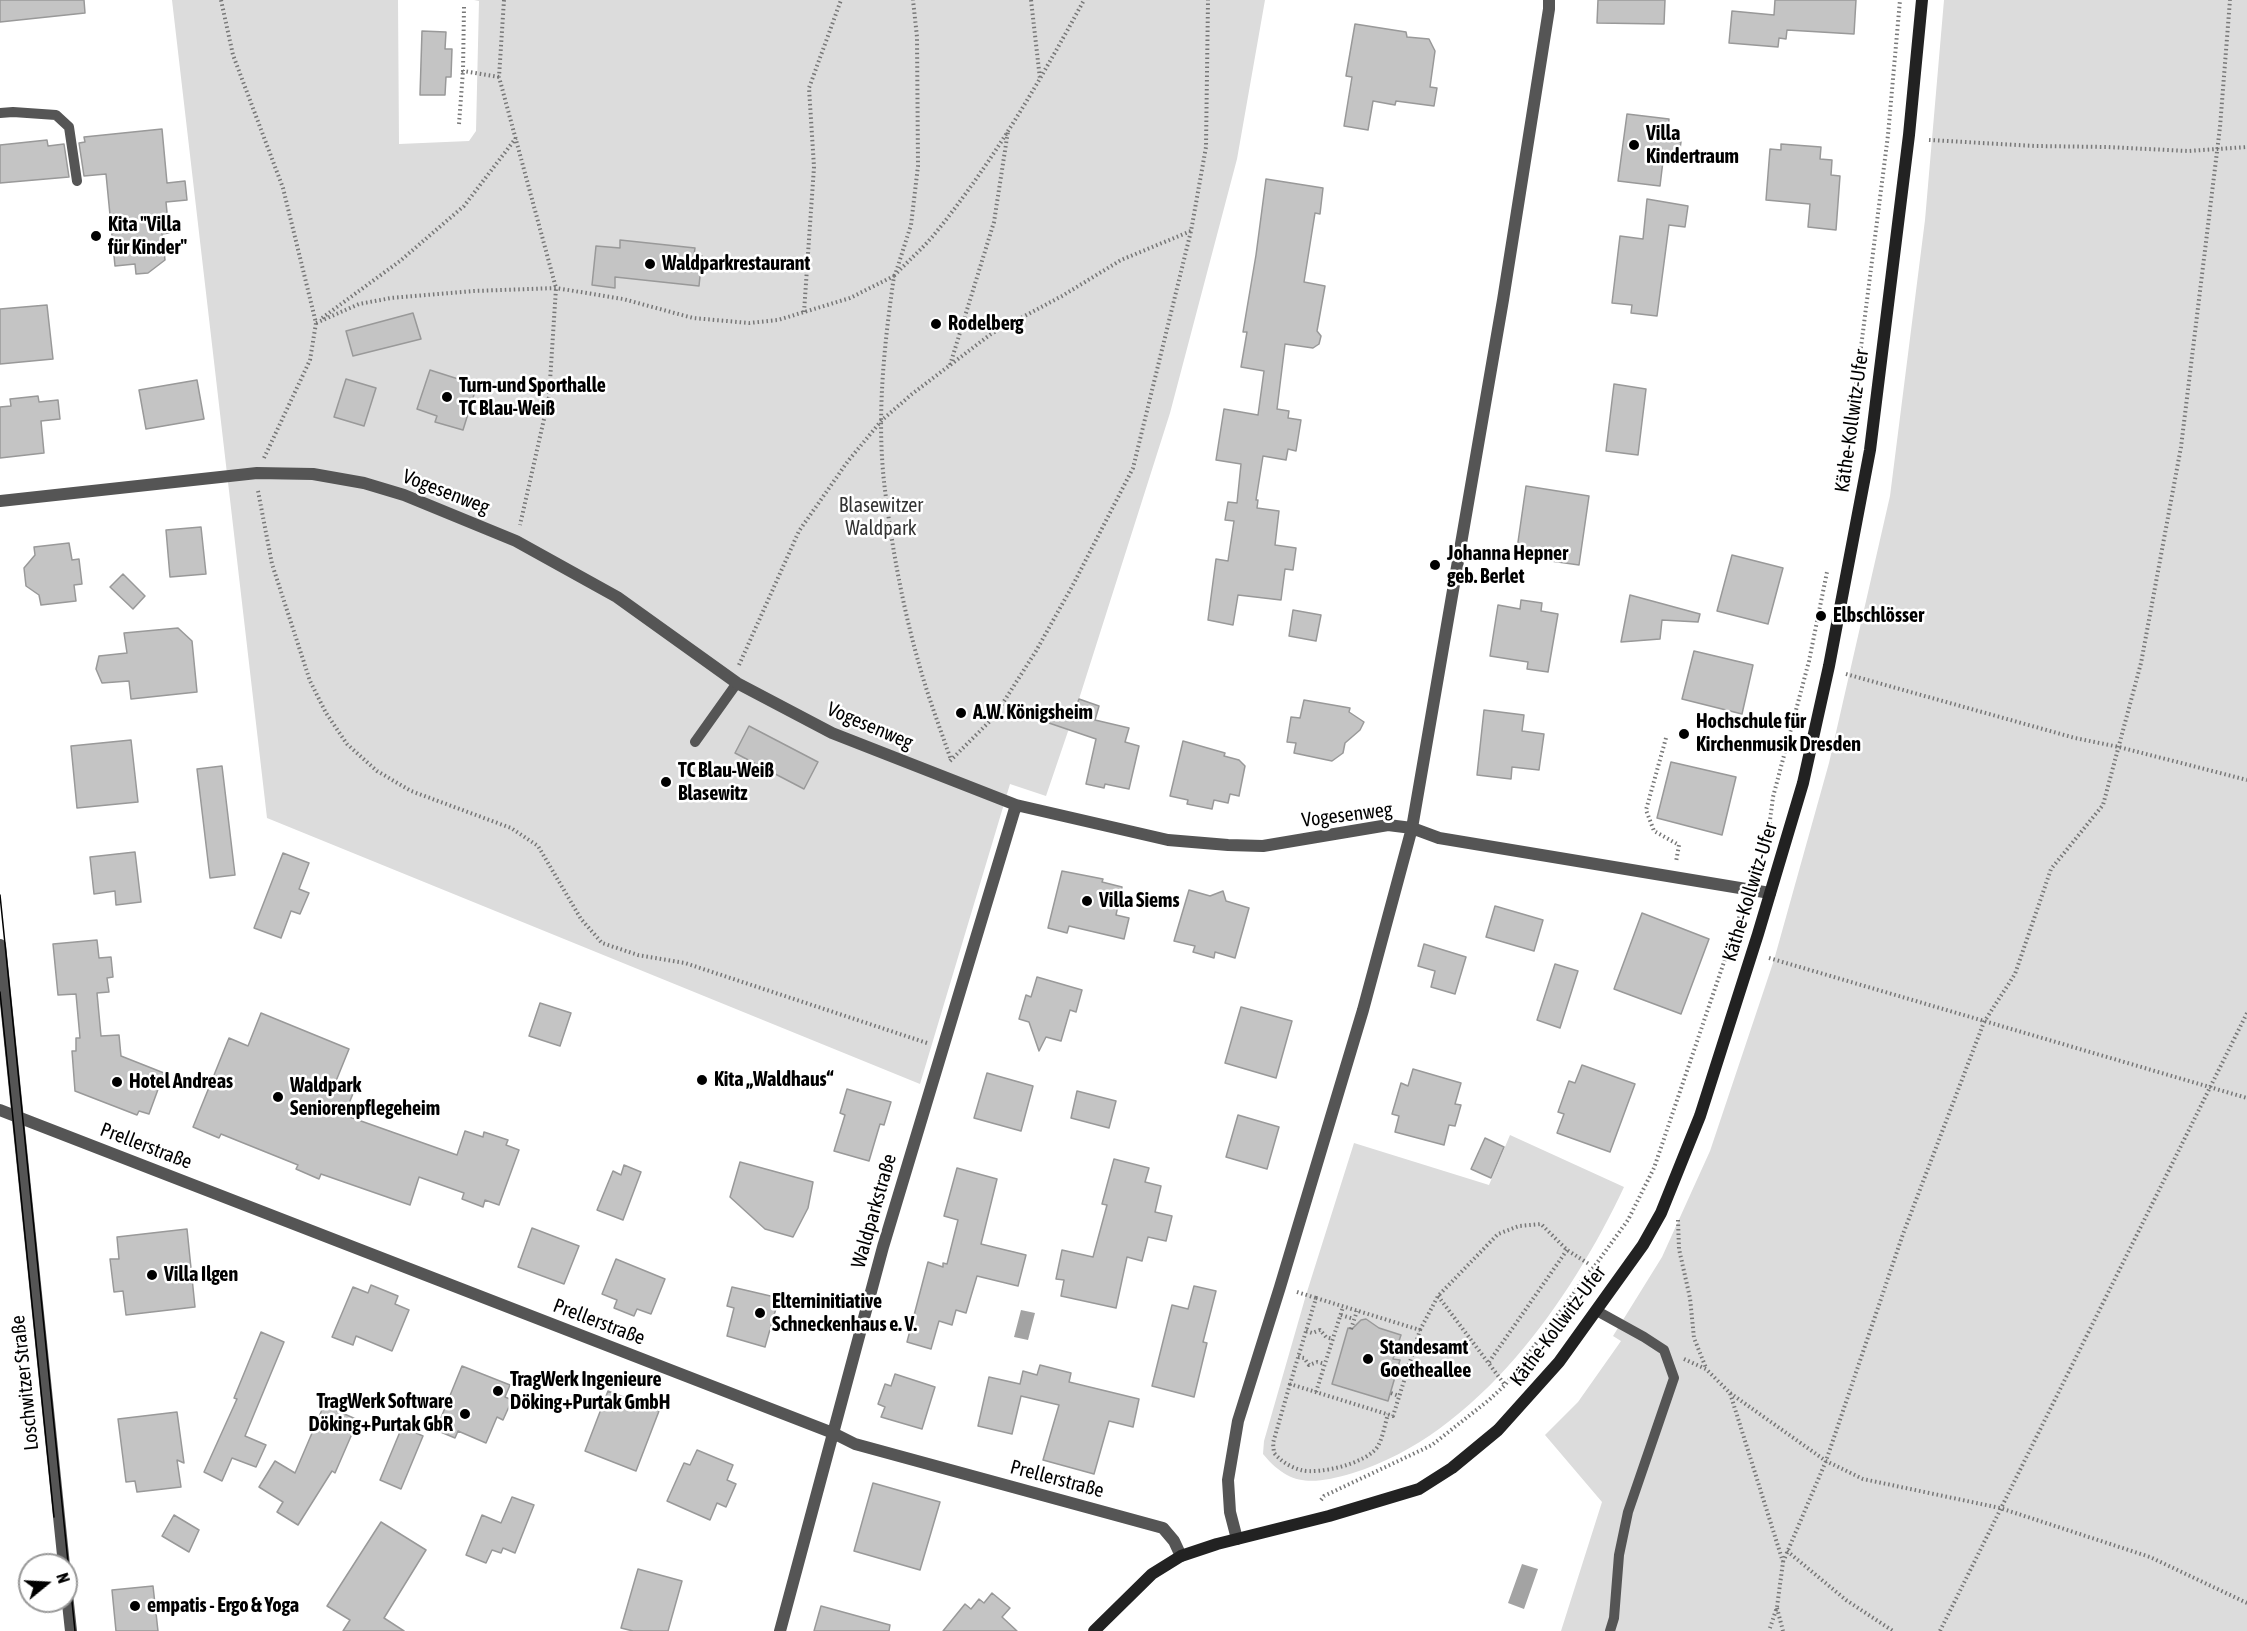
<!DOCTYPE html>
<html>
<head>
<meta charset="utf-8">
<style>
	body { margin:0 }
	#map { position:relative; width:2247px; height:1631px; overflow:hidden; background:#fff; font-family:"Asap Condensed",sans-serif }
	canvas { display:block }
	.north { position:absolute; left:18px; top:1553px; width:60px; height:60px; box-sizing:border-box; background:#fff; border:2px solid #999; border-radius:50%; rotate:72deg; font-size:16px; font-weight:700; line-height:24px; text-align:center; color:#000 }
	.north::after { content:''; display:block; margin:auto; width:21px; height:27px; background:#000; clip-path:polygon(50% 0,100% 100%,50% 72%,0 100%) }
</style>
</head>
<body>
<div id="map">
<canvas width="2247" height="1631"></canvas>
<div class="north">N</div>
</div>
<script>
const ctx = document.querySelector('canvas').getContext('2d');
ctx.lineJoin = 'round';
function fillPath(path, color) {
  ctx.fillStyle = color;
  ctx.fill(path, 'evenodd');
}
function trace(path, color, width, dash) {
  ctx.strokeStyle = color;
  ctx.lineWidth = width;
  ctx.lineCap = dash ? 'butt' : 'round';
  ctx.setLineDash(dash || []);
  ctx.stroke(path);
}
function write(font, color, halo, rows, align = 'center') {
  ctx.font = font + ' "Asap Condensed",sans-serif';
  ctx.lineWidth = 5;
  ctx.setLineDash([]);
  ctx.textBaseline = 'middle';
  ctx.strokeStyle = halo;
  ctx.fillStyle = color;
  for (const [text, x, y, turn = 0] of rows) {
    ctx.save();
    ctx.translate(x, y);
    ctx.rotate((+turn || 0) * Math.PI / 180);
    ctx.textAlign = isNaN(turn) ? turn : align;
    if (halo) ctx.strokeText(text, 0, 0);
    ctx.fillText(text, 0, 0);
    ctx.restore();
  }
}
const green = new Path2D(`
	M 172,0 L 398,0 L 399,144 L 469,141 L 476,131 L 479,1 L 474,0 L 1265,0 L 1237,159 L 1170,413 L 1079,699 L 1046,796 L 1010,784 L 920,1084 L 267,818 Z
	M 1944,0 L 2247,0 L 2247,1631 L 1561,1631 L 1602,1502 L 1545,1435 L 1578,1402 L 1621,1341 L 1613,1336 L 1662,1257 L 1710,1151 L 1774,960 L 1829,763 L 1890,496 L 1925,220 Z
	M 1510,1135 L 1624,1187 C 1571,1300 1477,1435 1353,1473 C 1314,1484 1291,1488 1263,1454 L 1264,1441 L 1306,1295 L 1354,1143 L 1489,1185 Z`);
const water = new Path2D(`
	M 1021,1310 L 1035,1313 L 1028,1340 L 1014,1337 Z
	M 1522,1564 L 1538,1569 L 1524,1609 L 1508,1603 Z`);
const building = new Path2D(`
	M 0,0 L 84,0 L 85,13 L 0,22 Z
	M 1598,0 L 1665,0 L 1664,24 L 1597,23 Z
	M 1775,0 L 1856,0 L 1854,34 L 1787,30 L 1786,39 L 1779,38 L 1778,47 L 1729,43 L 1732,11 L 1774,15 Z
	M 1355,24 L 1406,32 L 1407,37 L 1429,39 L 1435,51 L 1430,87 L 1437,88 L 1434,106 L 1396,101 L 1395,105 L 1373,101 L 1368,130 L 1344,126 L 1352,77 L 1346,76 Z
	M 422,31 L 446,32 L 445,49 L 452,49 L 451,77 L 446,77 L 445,95 L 420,95 Z
	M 1627,114 L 1669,119 L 1667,140 L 1681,142 L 1678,163 L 1663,161 L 1660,186 L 1618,181 Z
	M 162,129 L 167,183 L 185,181 L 187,200 L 166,202 L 169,233 L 162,234 L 165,260 L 148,273 L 136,274 L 135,264 L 115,266 L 106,174 L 84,176 L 79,143 L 85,142 L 84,137 Z
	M 47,140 L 48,146 L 64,144 L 69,177 L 0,183 L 0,145 Z
	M 1781,144 L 1821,147 L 1820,159 L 1832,160 L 1831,175 L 1840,176 L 1836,230 L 1808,227 L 1810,204 L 1766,200 L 1770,149 L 1781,150 Z
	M 1266,179 L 1323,188 L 1320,214 L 1315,213 L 1304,282 L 1325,286 L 1317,331 L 1321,336 L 1319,344 L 1313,348 L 1285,344 L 1277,409 L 1289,411 L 1288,418 L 1301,420 L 1296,451 L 1288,449 L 1286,460 L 1263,456 L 1256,500 L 1258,500 L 1257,508 L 1279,511 L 1275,545 L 1296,548 L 1293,570 L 1285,569 L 1281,600 L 1238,595 L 1233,625 L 1208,620 L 1216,559 L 1228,561 L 1234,521 L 1225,520 L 1228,502 L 1237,503 L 1241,464 L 1216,460 L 1224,409 L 1258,415 L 1264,371 L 1241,367 L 1247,332 L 1243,332 L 1256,255 Z
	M 1647,199 L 1688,206 L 1685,227 L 1669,225 L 1657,316 L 1631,313 L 1632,305 L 1612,303 L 1620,236 L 1643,239 Z
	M 620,240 L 695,248 L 694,255 L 702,256 L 699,286 L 615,277 L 615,288 L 592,285 L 596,246 L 620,248 Z
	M 47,305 L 53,359 L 0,364 L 0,309 Z
	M 413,313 L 421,339 L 353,356 L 346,331 Z
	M 430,370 L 477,385 L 463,430 L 435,422 L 437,416 L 417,409 Z
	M 346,379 L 376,388 L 364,426 L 334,417 Z
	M 197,380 L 204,419 L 146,429 L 139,390 Z
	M 1614,384 L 1646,389 L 1638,455 L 1606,451 Z
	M 38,396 L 39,402 L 58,400 L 60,419 L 41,421 L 44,453 L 0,458 L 0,407 L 11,406 L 10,399 Z
	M 1526,486 L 1589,496 L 1579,565 L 1516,556 Z
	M 201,527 L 206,574 L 170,577 L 166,530 Z
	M 69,543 L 72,560 L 79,559 L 82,584 L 74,585 L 76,601 L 41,605 L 39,595 L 26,586 L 24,568 L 35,555 L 34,547 Z
	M 1732,555 L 1783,568 L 1768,624 L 1717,611 Z
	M 123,574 L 145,596 L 133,609 L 110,587 Z
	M 1630,595 L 1700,614 L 1698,622 L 1662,620 L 1660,639 L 1621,642 Z
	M 1521,600 L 1542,603 L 1541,611 L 1558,614 L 1548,672 L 1527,669 L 1528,662 L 1490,656 L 1498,605 L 1520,609 Z
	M 1293,610 L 1321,615 L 1316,641 L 1289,636 Z
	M 178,628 L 192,641 L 197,692 L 131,699 L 129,681 L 102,683 L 96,669 L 99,656 L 127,653 L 124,633 Z
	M 1694,651 L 1753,665 L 1742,714 L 1682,699 Z
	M 1079,699 L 1099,706 L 1095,720 L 1129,728 L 1125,742 L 1139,746 L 1129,789 L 1105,784 L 1104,788 L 1086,784 L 1096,739 L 1046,722 L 1049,709 L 1073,715 Z
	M 1304,700 L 1350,708 L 1349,712 L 1364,722 L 1360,730 L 1345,743 L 1343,753 L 1332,761 L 1294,753 L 1296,743 L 1287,742 L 1291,717 L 1300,718 Z
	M 1484,710 L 1524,715 L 1522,731 L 1544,734 L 1539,770 L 1512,767 L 1511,779 L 1477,775 Z
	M 749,726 L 818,762 L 804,789 L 735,753 Z
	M 131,740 L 138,802 L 77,808 L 71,746 Z
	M 1183,741 L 1225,753 L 1224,756 L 1239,760 L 1245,766 L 1239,796 L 1230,794 L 1228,803 L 1214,800 L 1212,809 L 1187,804 L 1188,800 L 1170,796 Z
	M 1671,762 L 1736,777 L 1722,835 L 1657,818 Z
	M 222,766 L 235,875 L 210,878 L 197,769 Z
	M 135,852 L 141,902 L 116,905 L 115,891 L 94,894 L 90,857 Z
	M 283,853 L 309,863 L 299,889 L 309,893 L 300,914 L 291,911 L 281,938 L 254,928 Z
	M 1062,871 L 1103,879 L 1102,882 L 1122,887 L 1116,915 L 1129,918 L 1124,939 L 1069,926 L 1067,933 L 1048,928 Z
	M 1189,890 L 1210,896 L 1223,891 L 1226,901 L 1249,908 L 1235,958 L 1215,952 L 1214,958 L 1193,952 L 1195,946 L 1174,941 Z
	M 1495,906 L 1543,920 L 1534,951 L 1486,937 Z
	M 1642,913 L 1709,939 L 1681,1014 L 1614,989 Z
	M 97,940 L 99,958 L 111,957 L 113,977 L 107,978 L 109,992 L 97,993 L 101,1036 L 119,1035 L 121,1056 L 164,1073 L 149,1114 L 139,1111 L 137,1115 L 75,1091 L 72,1051 L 76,1051 L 76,1038 L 80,1038 L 76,994 L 58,995 L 53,944 Z
	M 1424,944 L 1466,957 L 1455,994 L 1431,987 L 1435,971 L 1418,966 Z
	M 1555,964 L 1578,971 L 1560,1028 L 1537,1020 Z
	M 1037,977 L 1082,990 L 1076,1012 L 1070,1010 L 1061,1041 L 1046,1037 L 1039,1051 L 1029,1022 L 1019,1019 L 1026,995 L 1031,997 Z
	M 540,1003 L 571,1013 L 560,1046 L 529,1036 Z
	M 1241,1007 L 1292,1021 L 1276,1078 L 1225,1063 Z
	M 261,1013 L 349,1049 L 336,1081 L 355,1089 L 344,1115 L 457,1155 L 465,1131 L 483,1137 L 484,1132 L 508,1140 L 506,1145 L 519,1150 L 499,1205 L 485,1200 L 483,1207 L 462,1199 L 464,1193 L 419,1177 L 410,1205 L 321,1174 L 319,1179 L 296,1169 L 298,1165 L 221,1134 L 219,1138 L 193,1127 L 229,1038 L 248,1046 Z
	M 1582,1065 L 1635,1084 L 1610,1152 L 1557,1133 L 1564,1114 L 1558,1112 L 1569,1081 L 1575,1083 Z
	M 1413,1069 L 1461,1083 L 1455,1104 L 1461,1105 L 1455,1126 L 1449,1125 L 1444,1145 L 1395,1132 L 1399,1116 L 1392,1114 L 1401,1083 L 1408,1086 Z
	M 987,1073 L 1033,1086 L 1021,1131 L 974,1118 Z
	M 847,1089 L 891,1102 L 884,1125 L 880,1124 L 869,1161 L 834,1151 L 845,1115 L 840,1113 Z
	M 1077,1091 L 1116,1101 L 1109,1128 L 1071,1118 Z
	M 1238,1115 L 1279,1127 L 1267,1169 L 1226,1157 Z
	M 1485,1138 L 1504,1147 L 1491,1178 L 1471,1169 Z
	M 1114,1159 L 1149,1168 L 1145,1182 L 1161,1186 L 1155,1212 L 1172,1216 L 1166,1241 L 1148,1237 L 1142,1261 L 1127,1257 L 1116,1308 L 1061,1296 L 1064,1280 L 1056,1279 L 1062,1250 L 1093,1257 L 1107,1205 L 1102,1204 Z
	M 740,1162 L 813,1182 L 808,1208 L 793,1237 L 765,1229 L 730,1197 Z
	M 624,1165 L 641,1172 L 623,1220 L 597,1210 L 613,1171 L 621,1175 Z
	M 957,1168 L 997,1179 L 981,1244 L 1026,1255 L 1018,1286 L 977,1276 L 966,1313 L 956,1310 L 952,1325 L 939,1321 L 931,1349 L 907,1342 L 928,1262 L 943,1267 L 943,1263 L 947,1264 L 958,1220 L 944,1216 Z
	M 532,1228 L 579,1246 L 564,1284 L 518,1267 Z
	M 187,1229 L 195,1307 L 126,1315 L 123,1291 L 114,1292 L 110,1259 L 119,1259 L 117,1237 Z
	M 616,1259 L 665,1279 L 651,1314 L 637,1309 L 634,1316 L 614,1308 L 617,1300 L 602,1294 Z
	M 371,1285 L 398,1296 L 395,1304 L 409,1310 L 392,1351 L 356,1336 L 353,1345 L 332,1337 L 353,1287 L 368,1293 Z
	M 1194,1286 L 1216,1291 L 1203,1342 L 1207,1343 L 1194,1397 L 1152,1386 L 1172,1305 L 1188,1309 Z
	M 732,1287 L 779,1298 L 765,1347 L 727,1336 L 734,1308 L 727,1306 Z
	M 1366,1319 L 1379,1328 L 1401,1335 L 1393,1359 L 1400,1360 L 1388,1401 L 1332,1384 L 1348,1328 L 1352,1329 L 1361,1320 Z
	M 261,1332 L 284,1342 L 245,1436 L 266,1445 L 256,1467 L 232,1458 L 222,1481 L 204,1472 L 237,1399 L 234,1398 Z
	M 1040,1365 L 1071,1373 L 1069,1382 L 1139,1399 L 1133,1427 L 1109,1421 L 1094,1474 L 1043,1460 L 1059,1405 L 1021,1396 L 1012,1434 L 978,1426 L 989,1377 L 1020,1384 L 1023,1371 L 1037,1375 Z
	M 462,1366 L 510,1385 L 505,1397 L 512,1400 L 503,1420 L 497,1417 L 486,1443 L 458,1431 L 455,1438 L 436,1430 Z
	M 895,1374 L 935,1387 L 922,1429 L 881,1417 L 885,1407 L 878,1404 L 885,1384 L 891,1386 Z
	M 608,1391 L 659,1411 L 636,1471 L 585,1451 Z
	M 324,1405 L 358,1420 L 335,1473 L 332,1471 L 298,1525 L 277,1512 L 283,1502 L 259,1487 L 275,1461 L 295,1473 Z
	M 177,1412 L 184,1463 L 177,1460 L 181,1487 L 137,1492 L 135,1481 L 126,1482 L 118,1419 Z
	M 402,1427 L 423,1436 L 401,1489 L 380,1480 Z
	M 697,1450 L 733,1465 L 727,1480 L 736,1484 L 726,1507 L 717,1503 L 710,1520 L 667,1501 L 684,1463 L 690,1465 Z
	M 873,1483 L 940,1502 L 920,1570 L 854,1551 Z
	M 512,1497 L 534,1505 L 515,1553 L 503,1548 L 501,1553 L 492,1550 L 486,1563 L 466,1555 L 482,1515 L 501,1523 Z
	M 174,1515 L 199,1530 L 189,1552 L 162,1536 Z
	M 381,1522 L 426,1550 L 384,1618 L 404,1631 L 343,1631 L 350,1620 L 327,1606 Z
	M 638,1569 L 682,1581 L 668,1631 L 633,1631 L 621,1628 Z
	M 153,1586 L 158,1631 L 116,1631 L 112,1590 Z
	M 992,1593 L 1010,1608 L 1002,1617 L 1017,1631 L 943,1631 L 965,1604 L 971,1609 L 979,1599 L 984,1603 Z
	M 821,1606 L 890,1625 L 889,1631 L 814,1631 Z`);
const path = new Path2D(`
	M 221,0 L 233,55 L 283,188 L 316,323 L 359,304 L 391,298 L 474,291 L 556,288 L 623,299 L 693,318 L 749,323 L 778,320 L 850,298 L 894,276 C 884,346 876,419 885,490 C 892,548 903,608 919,664 C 928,697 940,728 951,760
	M 504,0 L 499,77 L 556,288 L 549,397 L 520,525
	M 1031,0 L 1040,79
	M 464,7 L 463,71 L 499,77
	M 459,124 L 463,71
	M 1929,140 L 2035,146 L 2107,147 L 2188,151 L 2247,147
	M 896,272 L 911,225 L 918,166 L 917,37 L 913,0
	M 894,276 C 907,262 921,250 933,236 C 992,164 1040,81 1084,0
	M 804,312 L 814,167 L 809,88 L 841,0
	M 322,318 L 400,261 L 464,206 L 516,138
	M 950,365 L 994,222 L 1008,131
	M 264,458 L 310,360 L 316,323
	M 1845,473 L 1888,135 L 1900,0
	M 258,491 L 272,564 L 310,681 L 326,713 L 347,744 L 377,771 L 411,791 L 511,828 L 538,846 L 581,919 L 602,943 L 638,955 L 685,963 L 927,1043
	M 739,665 L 799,531 L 848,461 L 882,420 L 912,394 L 991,334 L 1062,296 L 1121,260 L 1191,231
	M 1846,674 L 2075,738 L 2119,747 L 2247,780
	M 1666,738 L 1646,810 L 1654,831 L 1679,845 L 1676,862
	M 950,761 L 994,717 L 1036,651 L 1074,583 L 1133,468 L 1191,231 L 1206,147 L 1208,0
	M 1769,828 L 1773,797 L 1809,661 L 1827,572
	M 1769,958 L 2247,1098
	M 1678,1220 L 1679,1249 L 1690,1298 L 1694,1338 L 1706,1368
	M 1297,1292 L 1316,1298
	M 1438,1296 L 1505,1385
	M 1316,1298 L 1420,1330 L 1393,1416 L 1290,1384 Z
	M 1341,1315 L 1354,1319
	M 1351,1329 L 1357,1311
	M 1420,1330 L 1438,1296 L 1498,1234 L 1519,1226 L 1541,1224 L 1567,1250 L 1589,1264
	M 1306,1331 L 1312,1333 L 1320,1330 L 1326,1337 L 1333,1339
	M 1298,1357 L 1304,1358 L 1309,1365 L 1317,1362 L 1325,1364
	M 1684,1359 L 1706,1369 L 1730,1393 L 1783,1562 L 1777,1607 L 1769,1631
	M 1489,1362 L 1567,1250
	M 1290,1384 L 1273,1443 L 1274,1453 C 1282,1462 1290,1467 1301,1470 C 1319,1475 1368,1463 1378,1446 C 1383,1437 1385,1424 1388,1414
	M 1316,1392 L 1343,1307
	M 1391,1393 L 1399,1396
	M 1730,1393 L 1826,1461 L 1863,1479 L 2000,1508 L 2150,1557 L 2247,1603
	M 1321,1500 L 1324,1496 L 1432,1445 L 1489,1400 L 1505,1385 L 1574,1293 L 1584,1277 L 1594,1267 L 1628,1220 L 1654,1168 L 1743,906
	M 1787,1551 L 1846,1600 L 1893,1631
	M 1783,1562 L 1826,1461 L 1903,1234 L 1984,1022 L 2015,974 L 2051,869 L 2103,805 L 2141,663 L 2181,447 L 2220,127 L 2230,0
	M 1777,1608 L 1783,1631
	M 1940,1631 L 2247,1013`);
const service = new Path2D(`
	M 0,113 L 13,112 L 56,115 L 69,127 L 77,181
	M 695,742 L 737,683
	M 1597,1311 L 1644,1337 L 1664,1350 L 1674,1378 L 1628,1512 L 1619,1555 L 1614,1618 L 1610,1631`);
const minor = new Path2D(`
	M 0,501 L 257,473 L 313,474 L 364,483 L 404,495 L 516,541 L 617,597 L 737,683 L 832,733 L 1016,805 L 1168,840 L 1228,845 L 1263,846 L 1388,825 L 1412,828 L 1439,838 L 1770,893
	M 0,1110 L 833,1433 L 855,1444 L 1163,1528 L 1174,1541 L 1181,1556
	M 1237,1539 L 1230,1512 L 1228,1480 L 1238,1421 L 1280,1287 L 1363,1010 L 1412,828 L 1503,300 L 1549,9 L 1549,0
	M 780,1631 L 883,1247 L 1016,805`);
const tertiary = new Path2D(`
	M 0,945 L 64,1565
	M 66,1585 L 71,1631`);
const secondary = new Path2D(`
	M 1094,1631 L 1152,1574 L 1181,1556 L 1217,1544 L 1329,1516 L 1419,1489 L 1452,1468 L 1498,1430 L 1559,1362 L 1643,1245 L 1661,1213 L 1700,1116 L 1758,934 L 1803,783 L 1829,666 L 1870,450 L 1909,135 L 1922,0`);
const tram = new Path2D(`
	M 0,895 L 75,1631
	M 0,992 L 54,1517`);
const markers = [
	[1634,145,6,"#000"],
	[96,236,6,"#000"],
	[650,264,6,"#000"],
	[936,324,6,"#000"],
	[447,397,6,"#000"],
	[1435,565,6,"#000"],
	[1821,616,6,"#000"],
	[961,713,6,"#000"],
	[1684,734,6,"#000"],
	[666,782,6,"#000"],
	[1087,901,6,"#000"],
	[702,1080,6,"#000"],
	[117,1082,6,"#000"],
	[278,1097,6,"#000"],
	[152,1275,6,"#000"],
	[760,1313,6,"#000"],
	[1368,1359,6,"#000"],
	[498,1391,6,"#000"],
	[465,1414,6,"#000"],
	[135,1606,6,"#000"]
];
const poiNames = [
	["Villa",1646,134],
	["Kindertraum",1646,157],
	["Kita \"Villa",108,225],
	["für Kinder\"",108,248],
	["Waldparkrestaurant",662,264],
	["Rodelberg",948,324],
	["Turn-und Sporthalle",459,386],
	["TC Blau-Weiß",459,409],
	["Johanna Hepner",1447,554],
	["geb. Berlet",1447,577],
	["Elbschlösser",1833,616],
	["A.W. Königsheim",973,713],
	["Hochschule für",1696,722],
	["Kirchenmusik Dresden",1696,745],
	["TC Blau-Weiß",678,771],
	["Blasewitz",678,794],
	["Villa Siems",1099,901],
	["Kita „Waldhaus“",714,1080],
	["Hotel Andreas",129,1082],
	["Waldpark",290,1086],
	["Seniorenpflegeheim",290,1109],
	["Villa Ilgen",164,1275],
	["Elterninitiative",772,1302],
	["Schneckenhaus e. V.",772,1325],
	["Standesamt",1380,1348],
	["Goetheallee",1380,1371],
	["TragWerk Ingenieure",510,1380],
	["Döking+Purtak GmbH",510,1403],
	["TragWerk Software",453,1402,"right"],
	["Döking+Purtak GbR",453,1425,"right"],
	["empatis - Ergo & Yoga",147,1606]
];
const streetNames = [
	["Käthe-Kollwitz-Ufer",1852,421,-82],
	["Vogesenweg",446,492,21],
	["Vogesenweg",870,726,23],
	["Vogesenweg",1347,815,-7],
	["Käthe-Kollwitz-Ufer",1750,892,-73],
	["Prellerstraße",146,1146,21],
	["Waldparkstraße",874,1211,-74],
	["Prellerstraße",599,1322,21],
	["Käthe-Kollwitz-Ufer",1558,1326,-53],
	["Loschwitzer Straße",25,1383,-96],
	["Prellerstraße",1057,1479,15]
];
const parkNames = [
	["Blasewitzer",881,506],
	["Waldpark",881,529]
];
fillPath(green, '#dcdcdc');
fillPath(water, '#a3a3a3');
fillPath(building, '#c4c4c4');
trace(building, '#999', 1.5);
trace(path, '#777', 4, [1.5, 3]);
trace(service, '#555', 10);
trace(minor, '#555', 12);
trace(tertiary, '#555', 12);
trace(secondary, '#222', 12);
trace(tram, '#000', 1.5);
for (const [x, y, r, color] of markers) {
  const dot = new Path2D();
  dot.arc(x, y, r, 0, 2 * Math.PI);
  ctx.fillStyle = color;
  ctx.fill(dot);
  trace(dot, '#fff', 2);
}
write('bold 20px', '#000', '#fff', poiNames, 'left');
write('20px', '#000', '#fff', streetNames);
write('20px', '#333', '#fff', parkNames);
</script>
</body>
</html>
